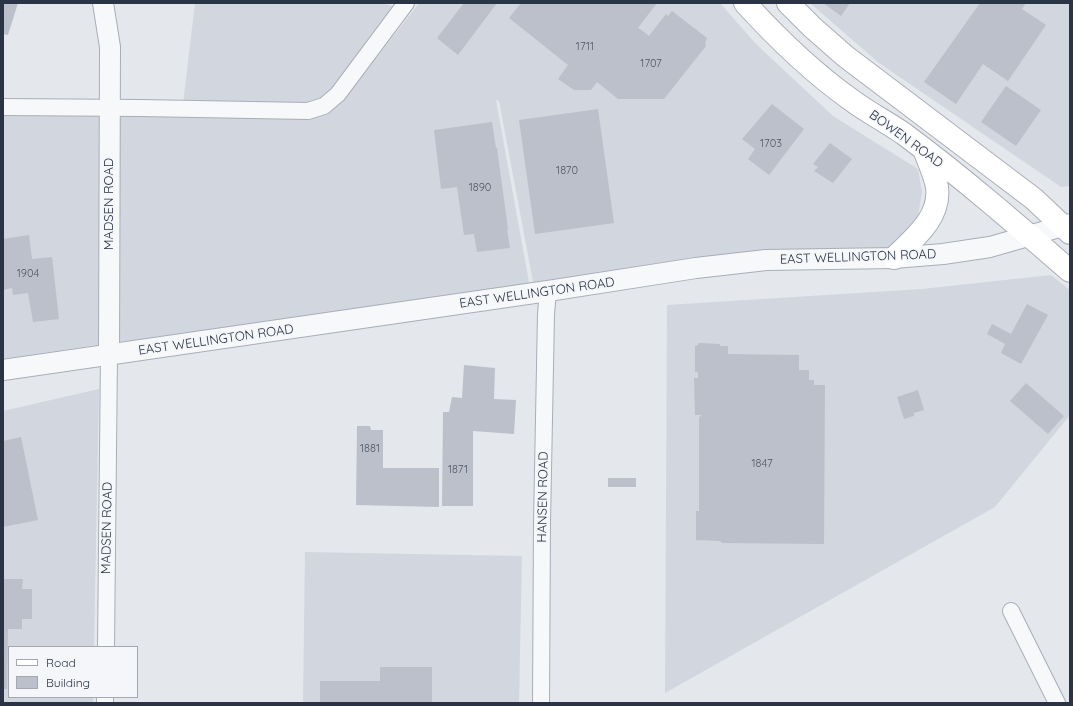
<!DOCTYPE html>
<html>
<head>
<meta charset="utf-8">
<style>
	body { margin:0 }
	#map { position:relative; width:1073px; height:706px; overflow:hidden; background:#e4e7ec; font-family:Quicksand,sans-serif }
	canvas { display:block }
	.frame { position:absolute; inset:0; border:4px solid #2b3445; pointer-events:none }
	.legend { position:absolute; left:8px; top:646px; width:130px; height:52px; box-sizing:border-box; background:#f4f6f9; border:1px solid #a4a8b1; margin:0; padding:5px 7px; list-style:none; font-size:12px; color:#2b3445 }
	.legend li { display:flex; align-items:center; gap:8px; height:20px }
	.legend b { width:20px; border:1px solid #a4a8b1 }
</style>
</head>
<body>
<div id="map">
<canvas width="1073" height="706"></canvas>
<div class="frame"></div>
<ul class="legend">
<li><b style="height:5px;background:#fff"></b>Road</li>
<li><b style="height:11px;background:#bbc0ca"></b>Building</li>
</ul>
</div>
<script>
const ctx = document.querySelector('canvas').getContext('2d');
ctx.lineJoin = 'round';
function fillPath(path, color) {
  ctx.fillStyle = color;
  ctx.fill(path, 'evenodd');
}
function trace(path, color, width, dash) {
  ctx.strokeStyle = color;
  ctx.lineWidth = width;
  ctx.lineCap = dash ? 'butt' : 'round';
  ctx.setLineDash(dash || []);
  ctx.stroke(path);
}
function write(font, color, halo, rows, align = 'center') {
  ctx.font = font + ' Quicksand,sans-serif';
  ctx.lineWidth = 3;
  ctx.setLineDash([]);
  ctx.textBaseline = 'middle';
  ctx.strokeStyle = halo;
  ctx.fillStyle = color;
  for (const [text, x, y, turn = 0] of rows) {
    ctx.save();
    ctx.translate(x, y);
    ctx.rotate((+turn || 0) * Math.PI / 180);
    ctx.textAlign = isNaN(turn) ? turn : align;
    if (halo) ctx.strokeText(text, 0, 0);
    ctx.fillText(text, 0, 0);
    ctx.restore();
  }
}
const built = new Path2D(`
	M 195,3 L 380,3 L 401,8 L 329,101 L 343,101 L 419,3 L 720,3 L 756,44 L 833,116 L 918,169 L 922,192 L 916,228 L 899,248 L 534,287 L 499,101 L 496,100 L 530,288 L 89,346 L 3,359 L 3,101 L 183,104 Z
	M 810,3 L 1070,3 L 1070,186 L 1061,187 L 879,63 Z
	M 1051,275 L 1070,290 L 1070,415 L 995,507 L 665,693 L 667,305 L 922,289 Z
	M 99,389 L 94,647 L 9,647 L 9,697 L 93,697 L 93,703 L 3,703 L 3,411 Z
	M 305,552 L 522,556 L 519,703 L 303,703 Z`);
const building = new Path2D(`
	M 3,3 L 18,3 L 8,35 L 3,34 Z
	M 464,3 L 497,3 L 458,55 L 437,38 Z
	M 521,3 L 657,3 L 638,28 L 640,29 L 649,36 L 666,14 L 668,16 L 672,11 L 707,38 L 705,44 L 706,46 L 664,99 L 618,99 L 597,82 L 591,90 L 574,90 L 558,79 L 568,65 L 509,18 Z
	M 823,3 L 850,3 L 841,16 Z
	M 980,3 L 1026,3 L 1022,9 L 1046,25 L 1008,81 L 983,64 L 956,104 L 924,82 Z
	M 1006,86 L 1041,110 L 1016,146 L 981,122 Z
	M 772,104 L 804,129 L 769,175 L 748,159 L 755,149 L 742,139 Z
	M 598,109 L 614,223 L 535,234 L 519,120 Z
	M 492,122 L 496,148 L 497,148 L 508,229 L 507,229 L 510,248 L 477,252 L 474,234 L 464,235 L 457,187 L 441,189 L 434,130 Z
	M 830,143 L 852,159 L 833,183 L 814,171 L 818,167 L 813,164 Z
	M 29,235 L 32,259 L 52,257 L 59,319 L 33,322 L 28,293 L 13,295 L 12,288 L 3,290 L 3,239 Z
	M 1027,304 L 1048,315 L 1021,364 L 1001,353 L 1005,344 L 987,334 L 992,324 L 1011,334 Z
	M 699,343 L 720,344 L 720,346 L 728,346 L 728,354 L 799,355 L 799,370 L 809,370 L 809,380 L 814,380 L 814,385 L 825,385 L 824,544 L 722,543 L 720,541 L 696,540 L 696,511 L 699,511 L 699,418 L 701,415 L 695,415 L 694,378 L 698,378 L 698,372 L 695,372 L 695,346 L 698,345 Z
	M 464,365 L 495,368 L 494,399 L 516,400 L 514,434 L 473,431 L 473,506 L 442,506 L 443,412 L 449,412 L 452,397 L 462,398 Z
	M 1026,383 L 1064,416 L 1048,434 L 1010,401 Z
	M 918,390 L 924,410 L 914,413 L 914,416 L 904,419 L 897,397 Z
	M 357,426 L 370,426 L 371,430 L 383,430 L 383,468 L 439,468 L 439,507 L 356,505 Z
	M 21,437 L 38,520 L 3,527 L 3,441 Z
	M 608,478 L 636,478 L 636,487 L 608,487 Z
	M 3,579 L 23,579 L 22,589 L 32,589 L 32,619 L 22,619 L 22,629 L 8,629 L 7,689 L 3,689 Z
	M 380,667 L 432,667 L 432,703 L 320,703 L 320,681 L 380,681 Z`);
const minor = new Path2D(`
	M 3,107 L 140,108 L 308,111 L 324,106 L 338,94 L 406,3
	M 1011,611 L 1057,703
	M 106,647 L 109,354
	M 105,703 L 105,697
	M 541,703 L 542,523 L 546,314 L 548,291`);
const tertiary = new Path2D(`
	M 103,3 L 110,47 L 109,354
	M 3,370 L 548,291 L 696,268 L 766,260 L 894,258 L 943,254 L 990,247 L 1070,224`);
const secondary = new Path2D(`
	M 745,3 C 777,38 812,72 850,99 C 867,112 887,122 904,134 C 962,177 1016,224 1070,271
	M 788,3 L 812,27 L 845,56 L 1034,199 L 1070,233
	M 894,258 C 913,239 941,218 937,187 C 935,175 928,161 924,149`);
const numberNames = [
	["1711",585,47],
	["1707",651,64],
	["1703",771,144],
	["1870",567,171],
	["1890",480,188],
	["1904",28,274],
	["1881",370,449],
	["1847",762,464],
	["1871",458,470]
];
const streetNames = [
	["BOWEN ROAD",906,139,36],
	["MADSEN ROAD",109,204,-90],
	["EAST WELLINGTON ROAD",858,257,-2],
	["EAST WELLINGTON ROAD",537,293,-8],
	["EAST WELLINGTON ROAD",216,340,-8],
	["HANSEN ROAD",543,497,-89],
	["MADSEN ROAD",107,528,-89]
];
fillPath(built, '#d2d6de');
fillPath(building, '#bbc0ca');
trace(minor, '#a9aeb7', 18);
trace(tertiary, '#a9aeb7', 22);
trace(secondary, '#a9aeb7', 24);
trace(minor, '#f7f8fa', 16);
trace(tertiary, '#f7f8fa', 20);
trace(secondary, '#fff', 22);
write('11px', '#4f5766', null, numberNames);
write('13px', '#2b3445', '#f4f6f9', streetNames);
</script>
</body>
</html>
